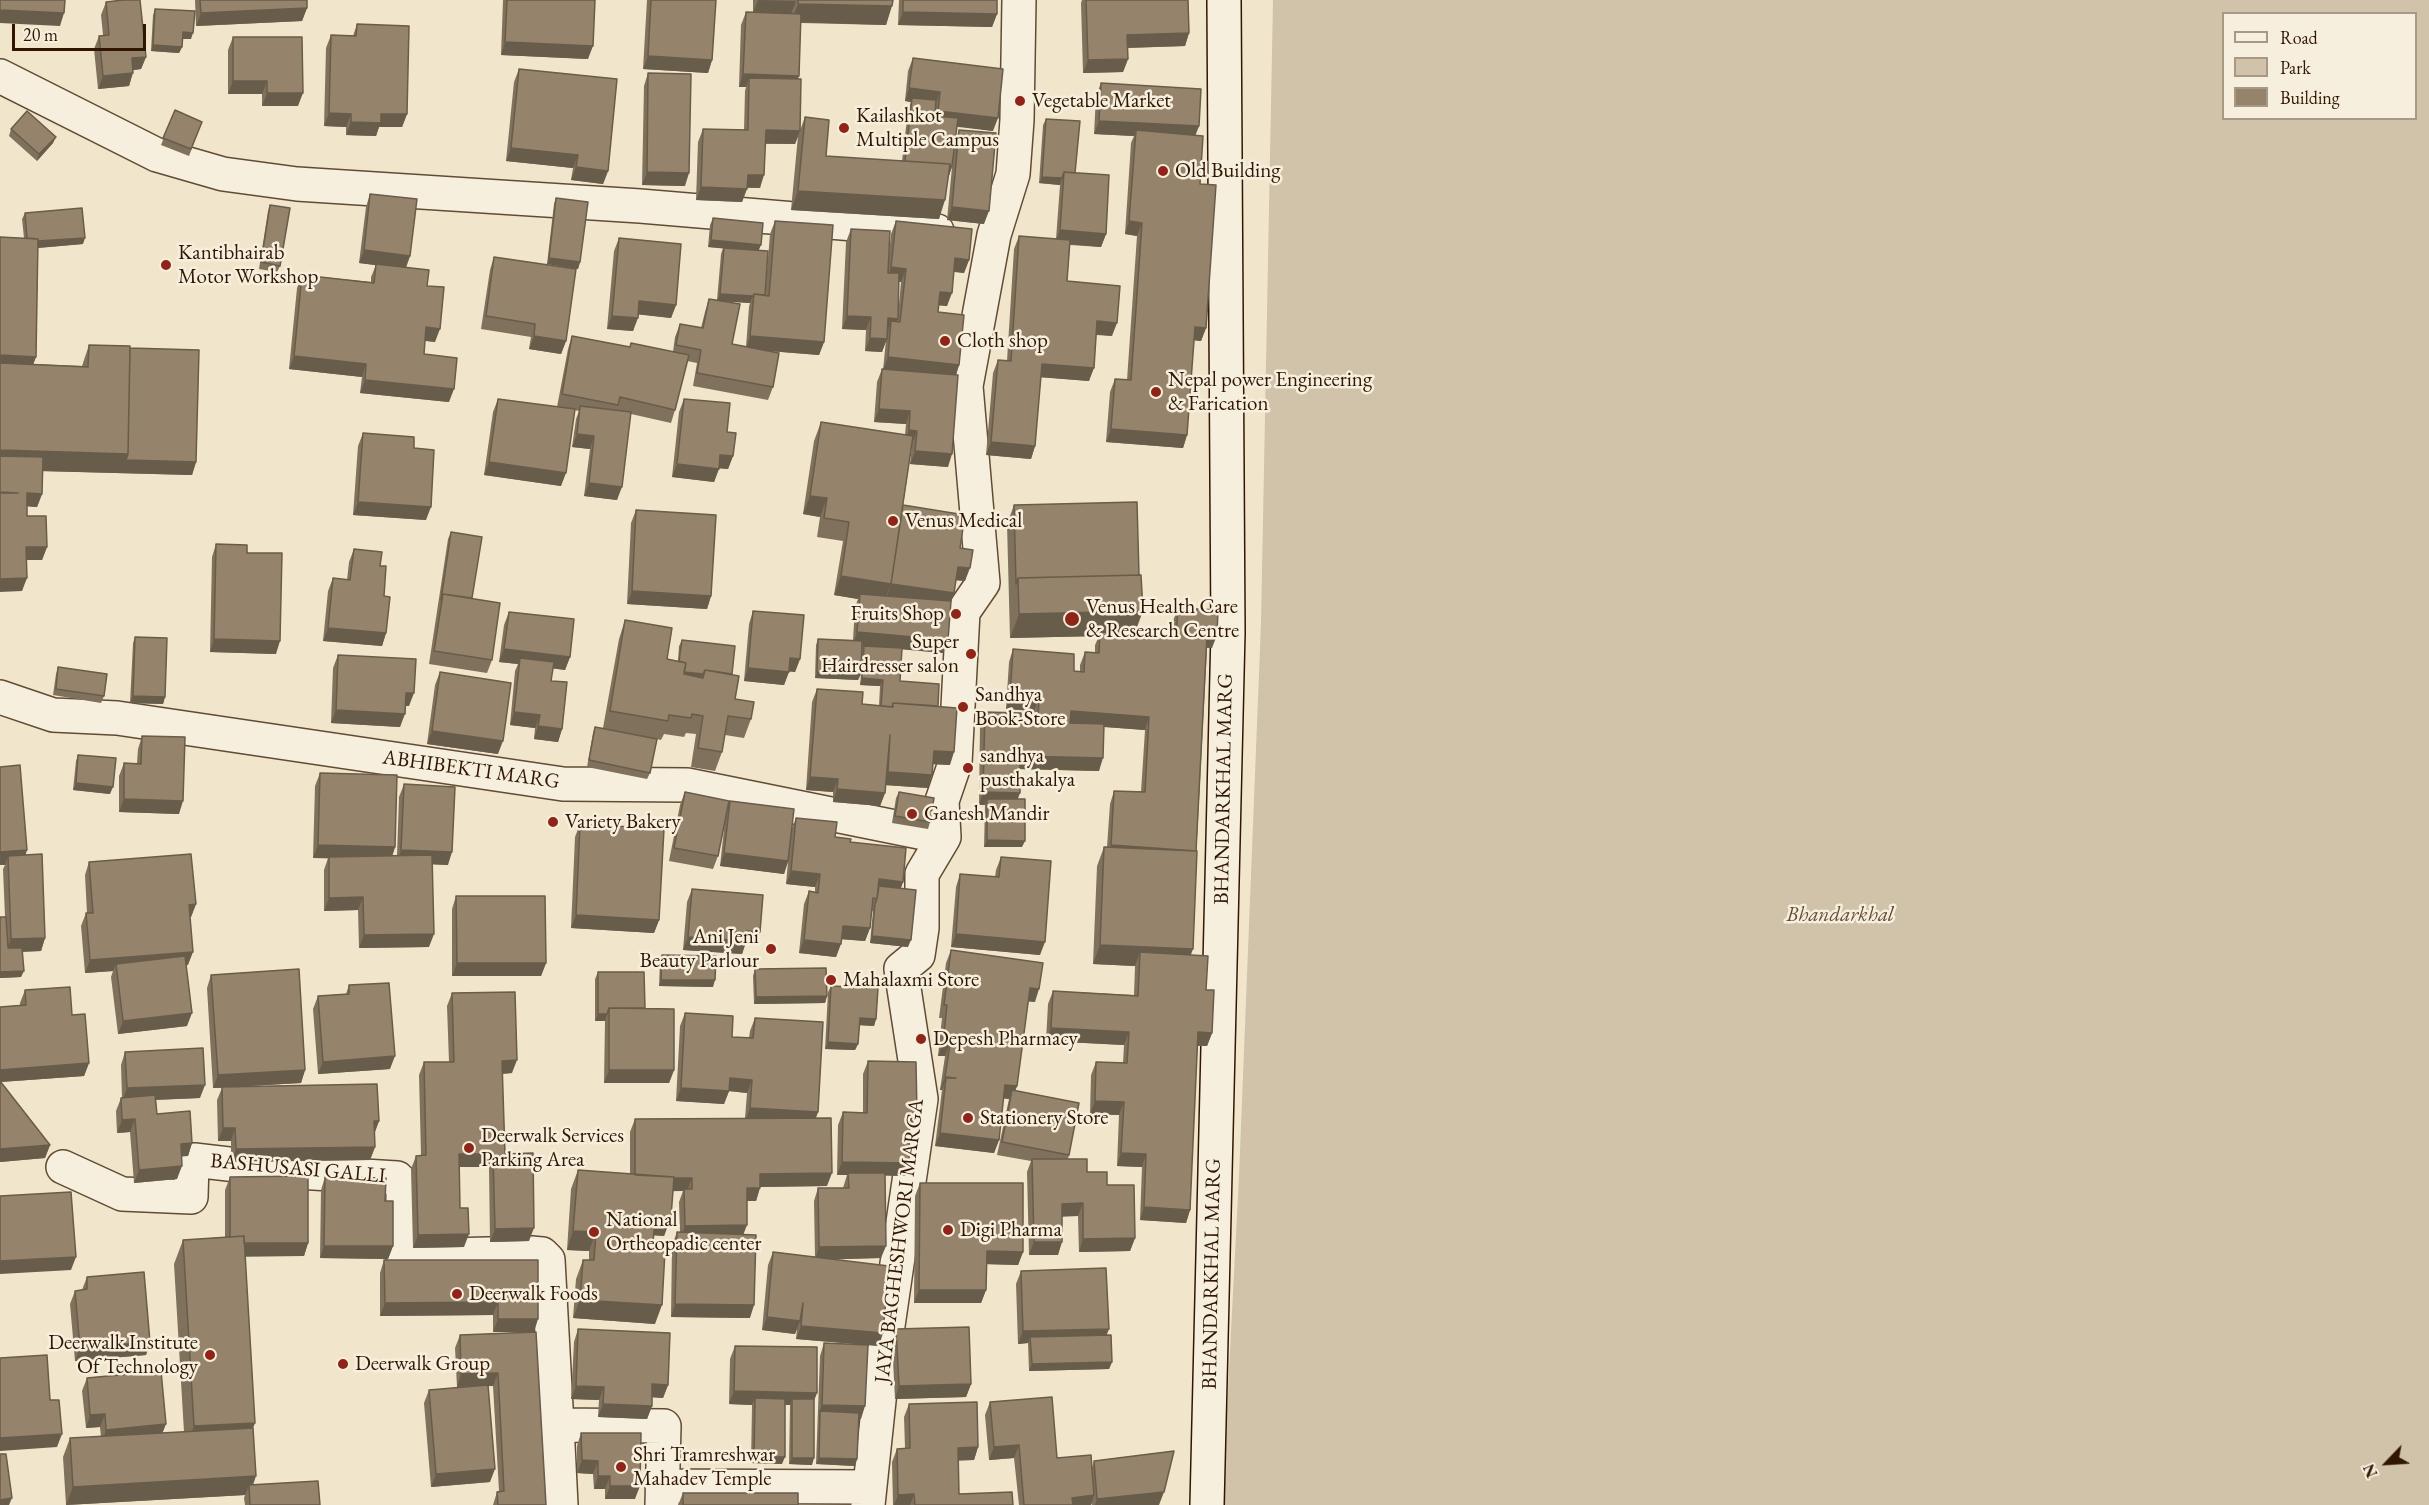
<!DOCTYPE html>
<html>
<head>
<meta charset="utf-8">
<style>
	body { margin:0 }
	#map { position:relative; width:2429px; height:1505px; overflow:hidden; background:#f1e6cb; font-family:"EB Garamond",serif }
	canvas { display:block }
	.legend { position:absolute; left:2222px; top:12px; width:195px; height:108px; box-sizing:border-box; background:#f6efdd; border:2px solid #a79986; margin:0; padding:8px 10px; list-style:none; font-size:18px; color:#311703 }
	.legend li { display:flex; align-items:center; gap:12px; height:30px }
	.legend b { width:30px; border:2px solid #a79986 }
	.north { position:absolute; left:2357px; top:1433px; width:60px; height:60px; -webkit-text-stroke:4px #f6efdd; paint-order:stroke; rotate:245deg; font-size:16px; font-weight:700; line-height:24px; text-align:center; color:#311703 }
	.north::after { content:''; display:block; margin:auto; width:21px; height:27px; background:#311703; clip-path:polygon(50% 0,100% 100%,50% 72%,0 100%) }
	.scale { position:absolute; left:12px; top:24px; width:134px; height:27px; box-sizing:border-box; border:3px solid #311703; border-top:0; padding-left:8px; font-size:18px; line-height:21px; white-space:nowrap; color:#311703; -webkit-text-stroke:4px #f6efdd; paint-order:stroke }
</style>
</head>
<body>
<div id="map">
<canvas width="2429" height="1505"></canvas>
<ul class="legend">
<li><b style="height:8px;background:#f6efdd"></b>Road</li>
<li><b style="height:16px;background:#d0c3a9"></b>Park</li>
<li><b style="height:16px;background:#95836b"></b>Building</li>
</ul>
<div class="north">N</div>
<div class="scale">20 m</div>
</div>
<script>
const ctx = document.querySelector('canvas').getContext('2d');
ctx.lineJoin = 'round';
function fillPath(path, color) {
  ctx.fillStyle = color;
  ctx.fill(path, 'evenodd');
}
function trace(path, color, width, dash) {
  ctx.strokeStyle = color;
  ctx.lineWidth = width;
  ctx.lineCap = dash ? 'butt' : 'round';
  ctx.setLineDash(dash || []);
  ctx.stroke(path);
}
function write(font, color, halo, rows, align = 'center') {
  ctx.font = font + ' "EB Garamond",serif';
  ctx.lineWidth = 5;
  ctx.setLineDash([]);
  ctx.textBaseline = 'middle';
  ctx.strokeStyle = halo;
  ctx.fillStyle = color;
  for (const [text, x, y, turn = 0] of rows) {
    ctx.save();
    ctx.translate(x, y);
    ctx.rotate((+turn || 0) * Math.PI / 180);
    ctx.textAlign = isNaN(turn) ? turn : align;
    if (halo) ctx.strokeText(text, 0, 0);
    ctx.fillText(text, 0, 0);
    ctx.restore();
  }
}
const green = new Path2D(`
	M 1273,0 L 2429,0 L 2429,1505 L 1222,1505 L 1239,1176 L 1261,623 ZM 2224,14 L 2416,14 L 2416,118 L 2224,118 Z`);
const minor = new Path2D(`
	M 0,76 L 157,155 L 223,174 L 297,184 L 640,206 L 937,231
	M 0,697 L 53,715 L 117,718 L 563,784 L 687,785 L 944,837
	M 63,1167 L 122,1194 L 191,1197 L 192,1162 L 194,1160 L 297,1172 L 397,1178 L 403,1184 L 403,1256 L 531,1253 L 542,1254 L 548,1260 L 557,1425
	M 662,1486 L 869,1487
	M 561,1505 L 557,1425 L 664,1426 L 662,1505
	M 868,1505 L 884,1353 L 921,1099 L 901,969 L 918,955 L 922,928 L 922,874 L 944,837 L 942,801 L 955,763 L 963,612 L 983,583 L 966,386 L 994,235 L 1013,174 L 1017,120 L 1019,0`);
const secondary = new Path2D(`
	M 1207,1505 L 1228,632 L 1224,0`);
const wall = new Path2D(`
	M 195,0 L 307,0 L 307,8 L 302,21 L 196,26 Z
	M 503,0 L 595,0 L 588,59 L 501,55 Z
	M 647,0 L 716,0 L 712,60 L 708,73 L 643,69 Z
	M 753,0 L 893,0 L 886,25 L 801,23 L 798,79 L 800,131 L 795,144 L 765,144 L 760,188 L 747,188 L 742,202 L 696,200 L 698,142 L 703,129 L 744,130 L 745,91 L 746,87 L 739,87 L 741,25 L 746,12 L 753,12 Z
	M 899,0 L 997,0 L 997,14 L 992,27 L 898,25 Z
	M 1082,0 L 1188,0 L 1189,33 L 1185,46 L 1127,48 L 1128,59 L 1123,72 L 1083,73 L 1081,3 Z
	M 106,2 L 146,57 L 141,69 L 133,70 L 129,86 L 98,89 L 94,49 L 99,36 L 103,35 L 101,15 Z
	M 155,9 L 191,39 L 182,39 L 182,47 L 179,53 L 151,51 L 153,15 Z
	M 357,24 L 407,114 L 402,127 L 379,127 L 376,136 L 346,135 L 346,127 L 324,126 L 326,48 L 331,35 L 353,36 Z
	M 233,37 L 298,106 L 262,106 L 262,94 L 228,94 L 228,50 Z
	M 913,58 L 993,131 L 957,126 L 955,140 L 959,130 L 984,224 L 947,220 L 952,167 L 948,178 L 939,219 L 791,210 L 798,136 L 805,117 L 826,156 L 902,161 L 908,111 L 911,102 L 905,101 L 908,71 Z
	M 519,69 L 608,171 L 603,184 L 571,180 L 573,168 L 506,161 L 514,82 Z
	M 648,73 L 685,186 L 642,185 L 644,86 Z
	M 1101,83 L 1199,126 L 1195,135 L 1200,184 L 1206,328 L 1201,341 L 1194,340 L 1187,435 L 1183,448 L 1106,442 L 1110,392 L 1115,379 L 1127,380 L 1137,236 L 1125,234 L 1131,143 L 1134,136 L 1094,134 L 1096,96 Z
	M 175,110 L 202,122 L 189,156 L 161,145 Z
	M 1046,119 L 1075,173 L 1106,234 L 1101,247 L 1070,245 L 1067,281 L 1112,336 L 1096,335 L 1089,381 L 1041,377 L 1035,446 L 1031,459 L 986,455 L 993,373 L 998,360 L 1007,361 L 1014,249 L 1019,236 L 1056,239 L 1060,185 L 1039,183 L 1043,125 Z
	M 11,129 L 53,143 L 37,161 L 9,136 Z
	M 370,194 L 410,256 L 406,268 L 427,286 L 435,342 L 425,341 L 424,354 L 449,402 L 360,393 L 362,377 L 289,369 L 297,288 L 302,275 L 371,282 L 371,277 L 376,265 L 359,263 L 366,207 Z
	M 556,198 L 580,262 L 578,269 L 547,264 L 554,204 Z
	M 270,205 L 280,266 L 277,272 L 259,269 L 268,211 Z
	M 25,213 L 83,244 L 38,248 L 36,357 L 33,364 L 82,366 L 89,345 L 130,348 L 196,462 L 192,475 L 42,471 L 42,494 L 37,507 L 27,506 L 27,516 L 47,547 L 42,560 L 26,560 L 22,591 L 24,238 L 22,219 Z
	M 713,218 L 759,251 L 765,295 L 770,234 L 775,221 L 824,342 L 819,355 L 768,351 L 773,387 L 768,400 L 693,386 L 697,363 L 687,361 L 675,410 L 671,423 L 631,414 L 617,500 L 584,496 L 590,449 L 572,447 L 576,419 L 579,411 L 574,410 L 561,486 L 484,475 L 493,412 L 498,399 L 557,407 L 568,349 L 572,336 L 630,347 L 631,343 L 673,352 L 675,337 L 680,324 L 701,328 L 705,312 L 709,299 L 717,300 L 721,254 L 723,248 L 708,247 L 710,225 ZM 721,301 L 750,303 L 749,307 L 746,347 L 732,344 Z
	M 896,221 L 969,260 L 964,273 L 954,272 L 947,306 L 938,305 L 938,312 L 959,365 L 956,375 L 948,467 L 910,464 L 912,444 L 903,506 L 960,548 L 965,581 L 956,580 L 951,603 L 943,653 L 902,649 L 900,681 L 938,706 L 950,765 L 933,764 L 928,788 L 886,785 L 885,793 L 880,806 L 833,802 L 833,792 L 806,790 L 812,702 L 817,689 L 862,704 L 879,706 L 880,686 L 860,685 L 861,674 L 858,680 L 815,678 L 816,645 L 818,639 L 853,640 L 855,607 L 858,599 L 834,595 L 843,541 L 817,537 L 820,517 L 803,514 L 814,441 L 821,422 L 905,435 L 906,424 L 874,422 L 877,382 L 882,369 L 883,370 L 886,340 L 882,352 L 865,351 L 866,330 L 842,329 L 846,242 L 851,229 L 888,266 L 891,234 ZM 899,281 L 901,282 L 898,315 Z
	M 619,238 L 676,305 L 671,318 L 638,314 L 633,331 L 607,329 L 614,251 Z
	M 494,257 L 566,341 L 561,354 L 529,349 L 531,337 L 481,329 L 490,270 Z
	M 684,399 L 727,432 L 733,456 L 728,469 L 719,468 L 714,482 L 672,477 L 679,412 Z
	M 363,433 L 414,448 L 426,520 L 353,515 L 358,446 Z
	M 1014,505 L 1134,634 L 1172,637 L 1173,621 L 1178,608 L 1212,648 L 1207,648 L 1191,955 L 1206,990 L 1212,1033 L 1207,1046 L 1197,1046 L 1190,1210 L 1186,1223 L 1140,1220 L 1142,1167 L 1117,1166 L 1119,1115 L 1090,1114 L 1091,1075 L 1096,1062 L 1123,1063 L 1124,1045 L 1046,1041 L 1048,1004 L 1053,991 L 1134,995 L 1135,966 L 1093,964 L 1097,866 L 1104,847 L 1107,847 L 1110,804 L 1114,791 L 1141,792 L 1145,730 L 1104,727 L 1099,771 L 1020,769 L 1017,799 L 1022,847 L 984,847 L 985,805 L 979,805 L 980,725 L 985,712 L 1021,722 L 1034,722 L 1034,711 L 1006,709 L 1009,662 L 1013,649 L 1074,671 L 1080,672 L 1080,665 L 1085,652 L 1095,653 L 1095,645 L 1099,636 L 1010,638 L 1007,524 Z
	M 636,510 L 711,596 L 707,609 L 627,604 L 631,523 Z
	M 451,532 L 492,660 L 487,673 L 429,664 L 448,539 Z
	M 216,544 L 276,654 L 210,652 L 212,557 Z
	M 354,549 L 380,566 L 384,596 L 386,633 L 382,646 L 323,641 L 328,591 L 333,578 L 347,580 L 349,562 Z
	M 753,611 L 800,659 L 795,672 L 789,671 L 784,685 L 744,681 L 749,624 Z
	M 509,612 L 570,657 L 565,670 L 553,668 L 551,681 L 562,729 L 558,742 L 534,739 L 535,728 L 510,725 L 515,671 L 518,664 L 499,662 L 504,625 Z
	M 625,620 L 667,659 L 678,661 L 679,646 L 682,640 L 732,674 L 735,699 L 751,719 L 744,738 L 725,735 L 722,752 L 715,771 L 691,767 L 696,734 L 686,733 L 684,737 L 664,734 L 661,740 L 657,739 L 650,773 L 647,779 L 587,767 L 593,733 L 595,727 L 603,728 L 619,639 Z
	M 135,637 L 165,697 L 163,704 L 130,703 L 133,643 Z
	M 338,655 L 409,706 L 405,706 L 400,727 L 331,723 L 333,668 Z
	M 58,667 L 104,696 L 101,703 L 53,695 L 56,674 Z
	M 440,672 L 498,754 L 427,744 L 435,685 Z
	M 142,736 L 179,814 L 119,812 L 119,776 L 124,763 L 137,763 L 138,749 Z
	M 78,755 L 110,794 L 73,790 L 76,761 Z
	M 0,767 L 26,855 L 45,938 L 41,951 L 22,952 L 21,977 L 0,978 L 5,917 L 3,869 L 5,865 Z
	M 320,773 L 395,847 L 392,856 L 397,856 L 399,797 L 404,784 L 448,865 L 432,864 L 429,947 L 359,948 L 358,910 L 324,911 L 324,870 L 328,858 L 313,858 L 315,786 Z
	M 685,792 L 727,811 L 730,801 L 792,828 L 796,818 L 835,837 L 850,842 L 903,882 L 901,888 L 908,947 L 870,943 L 873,911 L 871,912 L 870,928 L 865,941 L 842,939 L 836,957 L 799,953 L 804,904 L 809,891 L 815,892 L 815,887 L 786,884 L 788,862 L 784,874 L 720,866 L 725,820 L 718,856 L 713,869 L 669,861 L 680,805 Z
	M 899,792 L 930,822 L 928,829 L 892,823 L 896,798 Z
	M 580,824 L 659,920 L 654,933 L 571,928 L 575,837 Z
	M 1001,857 L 1040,955 L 951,947 L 956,887 L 960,874 L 995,877 L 996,870 Z
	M 89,862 L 196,904 L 191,917 L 190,917 L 188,965 L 186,965 L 187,1026 L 118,1034 L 111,977 L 113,971 L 85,973 L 81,926 L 86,913 L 87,913 L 85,875 Z
	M 692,889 L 760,932 L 756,945 L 745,945 L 742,954 L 683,950 L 687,902 Z
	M 456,896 L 546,963 L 541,976 L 452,976 L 452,909 Z
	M 951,950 L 1035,1002 L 1028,1001 L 1017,1086 L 1015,1091 L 1069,1155 L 1068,1159 L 1107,1185 L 1135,1238 L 1130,1251 L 1079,1252 L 1078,1216 L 1062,1216 L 1058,1255 L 1029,1255 L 1027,1172 L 1031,1161 L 997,1155 L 1009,1099 L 1003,1098 L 999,1140 L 994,1153 L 935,1146 L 942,1090 L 940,1090 L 945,1056 L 938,1056 L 942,1018 L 939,1018 L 946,963 Z
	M 662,955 L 713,987 L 659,986 L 660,962 Z
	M 755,969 L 827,996 L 825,1003 L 754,1004 L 753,976 Z
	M 598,972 L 645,1008 L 674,1070 L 669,1083 L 604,1083 L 605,1021 L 595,1021 L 595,979 Z
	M 211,975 L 305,1070 L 301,1083 L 232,1087 L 379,1121 L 375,1132 L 375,1147 L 370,1160 L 231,1162 L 231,1141 L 218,1141 L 217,1100 L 222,1088 L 213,1088 L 207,988 Z
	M 349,985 L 390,1069 L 318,1074 L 313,1009 L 318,996 L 346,994 Z
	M 831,986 L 876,1019 L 874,1026 L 859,1025 L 858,1044 L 855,1050 L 825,1049 L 828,992 Z
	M 25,990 L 72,1015 L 89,1063 L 84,1076 L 1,1082 L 50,1145 L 45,1158 L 0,1162 L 0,1007 L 20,1005 L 20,1003 Z
	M 452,993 L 512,1073 L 502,1074 L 505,1154 L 529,1241 L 490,1242 L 489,1167 L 459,1167 L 460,1208 L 464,1247 L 413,1248 L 411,1169 L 416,1156 L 421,1155 L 419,1075 L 424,1062 L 449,1062 L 447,1006 Z
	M 685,1013 L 732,1037 L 749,1038 L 750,1031 L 755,1018 L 818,1112 L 816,1118 L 827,1186 L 760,1187 L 756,1201 L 747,1201 L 743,1235 L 750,1318 L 671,1317 L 672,1245 L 677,1232 L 680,1232 L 679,1202 L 683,1191 L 673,1191 L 671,1217 L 664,1236 L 654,1235 L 651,1250 L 655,1324 L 573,1318 L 576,1279 L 583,1260 L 589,1260 L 589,1251 L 567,1250 L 571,1189 L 578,1170 L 630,1174 L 630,1132 L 635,1119 L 745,1118 L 747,1093 L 729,1091 L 724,1104 L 676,1101 L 680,1026 Z
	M 125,1052 L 200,1098 L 156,1100 L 157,1114 L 192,1143 L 188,1156 L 181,1156 L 177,1179 L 134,1183 L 130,1132 L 117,1133 L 116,1111 L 121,1098 L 122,1097 L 121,1065 Z
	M 868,1061 L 912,1126 L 910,1126 L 909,1163 L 905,1176 L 885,1175 L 881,1258 L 833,1259 L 879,1346 L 796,1339 L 797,1329 L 795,1334 L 762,1330 L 768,1265 L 773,1252 L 815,1257 L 814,1201 L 818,1188 L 843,1188 L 847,1175 L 837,1175 L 838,1125 L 843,1112 L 863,1113 L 863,1074 Z
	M 230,1177 L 308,1243 L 304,1256 L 245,1256 L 253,1428 L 253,1485 L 320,1505 L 245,1505 L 244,1498 L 245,1495 L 66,1505 L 63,1457 L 70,1438 L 101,1437 L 100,1427 L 86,1428 L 82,1391 L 87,1378 L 163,1433 L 184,1432 L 174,1264 L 183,1240 L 225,1237 L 225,1190 Z
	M 325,1177 L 385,1201 L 393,1246 L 388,1259 L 320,1258 L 321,1190 Z
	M 920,1183 L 1023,1252 L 1018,1265 L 986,1264 L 986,1290 L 981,1303 L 914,1303 L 915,1196 Z
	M 384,1260 L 538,1260 L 534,1332 L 546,1505 L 493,1505 L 497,1492 L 499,1491 L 493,1386 L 488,1386 L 490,1482 L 431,1487 L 424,1403 L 429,1390 L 475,1386 L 457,1387 L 455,1348 L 460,1335 L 530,1332 L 493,1332 L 493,1315 L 380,1316 L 380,1273 Z
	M 1021,1271 L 1106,1335 L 1112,1362 L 1109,1369 L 1029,1371 L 1028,1343 L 1018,1344 L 1016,1284 Z
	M 87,1277 L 150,1342 L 146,1355 L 75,1361 L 70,1304 L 75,1291 L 82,1290 Z
	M 578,1329 L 668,1385 L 663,1398 L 652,1397 L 652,1406 L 647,1419 L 598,1417 L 599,1400 L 571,1399 L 574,1342 Z
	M 896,1329 L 971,1384 L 966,1397 L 895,1399 L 892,1342 Z
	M 824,1343 L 861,1419 L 859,1419 L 857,1459 L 855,1466 L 816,1464 L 820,1356 Z
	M 735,1346 L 817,1393 L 814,1399 L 812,1465 L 789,1464 L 790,1405 L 785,1405 L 782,1464 L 751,1463 L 752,1405 L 729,1404 L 730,1359 Z
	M 990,1402 L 1057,1458 L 1092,1468 L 1094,1461 L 1159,1505 L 1092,1505 L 1091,1503 L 1091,1505 L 1019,1505 L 1014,1458 L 989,1460 L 985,1415 Z
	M 909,1404 L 978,1447 L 974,1460 L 958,1460 L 959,1494 L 1013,1505 L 893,1505 L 892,1462 L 897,1449 L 905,1448 L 904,1417 Z
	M 581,1433 L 635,1499 L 605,1499 L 605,1489 L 594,1489 L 593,1474 L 577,1473 L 577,1446 Z
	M 683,1493 L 798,1505 L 678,1505 Z`);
const shadedWall = new Path2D(`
	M 758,0 L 796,1 L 791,14 L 753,13 Z
	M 798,4 L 892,6 L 886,25 L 791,22 Z
	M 307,8 L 302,21 L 196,26 L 201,13 Z
	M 0,10 L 64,13 L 60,26 L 0,23 Z
	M 903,12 L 997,14 L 992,27 L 898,25 Z
	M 183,32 L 193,33 L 191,39 L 180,39 Z
	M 1189,33 L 1185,46 L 1122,48 L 1127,35 Z
	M 505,42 L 593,46 L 588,59 L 501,55 Z
	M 153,45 L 182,47 L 179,53 L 151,51 Z
	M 648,56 L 712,60 L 708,73 L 643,69 Z
	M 146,57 L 141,69 L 127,71 L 132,58 Z
	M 1128,59 L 1123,72 L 1083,73 L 1088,60 Z
	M 133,73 L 129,86 L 98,89 L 103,76 Z
	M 743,74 L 799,76 L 794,89 L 749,78 L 746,87 L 739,87 Z
	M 233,81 L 267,81 L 262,94 L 228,94 Z
	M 909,88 L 940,92 L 935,105 L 912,98 L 911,102 L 905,101 Z
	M 267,93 L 303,93 L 298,106 L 262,106 Z
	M 938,111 L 998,118 L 993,131 L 933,124 Z
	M 329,113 L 351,114 L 346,127 L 324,126 Z
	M 381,114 L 407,114 L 402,127 L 379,127 L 376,136 L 346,135 L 351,122 Z
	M 1099,121 L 1199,126 L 1194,139 L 1136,130 L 1134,136 L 1094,134 Z
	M 766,130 L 800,131 L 795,144 L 761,143 Z
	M 56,137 L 53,143 L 37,161 L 39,154 Z
	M 511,148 L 578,155 L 573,168 L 506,161 Z
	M 905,161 L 952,166 L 948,179 Z
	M 576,167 L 608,171 L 603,184 L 571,180 Z
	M 647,172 L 689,173 L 685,186 L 642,185 Z
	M 748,175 L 764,175 L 760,188 L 743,187 Z
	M 1042,177 L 1062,178 L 1060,185 L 1039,183 Z
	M 701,187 L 747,189 L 742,202 L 696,200 Z
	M 798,191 L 945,200 L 939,219 L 791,210 Z
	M 952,207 L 989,211 L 984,224 L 947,220 Z
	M 1129,221 L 1142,223 L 1137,236 L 1125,234 Z
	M 1060,230 L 1106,234 L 1101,247 L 1055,243 Z
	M 85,238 L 83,244 L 25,249 L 28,242 Z
	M 711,240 L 761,245 L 758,252 L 708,247 Z
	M 364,250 L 410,256 L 405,269 L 359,263 Z
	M 549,258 L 580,262 L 578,269 L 547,264 Z
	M 955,258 L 969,260 L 964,273 L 950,271 Z
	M 891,267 L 906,269 L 901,282 L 887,280 Z
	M 940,292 L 952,293 L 947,306 L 935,305 Z
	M 720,294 L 753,296 L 750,303 L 717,301 Z
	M 639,301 L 676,305 L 671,318 L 634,314 Z
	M 612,316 L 638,318 L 633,331 L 607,329 Z
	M 847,316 L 871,317 L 866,330 L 842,329 Z
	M 888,318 L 898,319 L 893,332 L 891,321 L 888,331 L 883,331 Z
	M 1097,321 L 1117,323 L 1112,336 L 1093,334 Z
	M 426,327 L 440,329 L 435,342 L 421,340 Z
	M 1195,327 L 1206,328 L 1201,341 L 1191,340 Z
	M 534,336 L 566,341 L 561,354 L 529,349 Z
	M 750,336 L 824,342 L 819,355 L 746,349 Z
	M 870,338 L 887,339 L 882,352 L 865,351 Z
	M 0,355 L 36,357 L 29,376 L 0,375 Z
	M 294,356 L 366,364 L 362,377 L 289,369 Z
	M 888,357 L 959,365 L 955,378 L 883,370 Z
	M 1042,364 L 1094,368 L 1089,381 L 1037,377 Z
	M 365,380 L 454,389 L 449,402 L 360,393 Z
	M 879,409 L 910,411 L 906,424 L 874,422 Z
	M 1111,429 L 1187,435 L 1183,448 L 1106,442 Z
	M 909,430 L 917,431 L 912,444 L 904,443 Z
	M 577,434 L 594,436 L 590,449 L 572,447 Z
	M 991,442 L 1035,446 L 1031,459 L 986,455 Z
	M 0,450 L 128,454 L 196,462 L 192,475 L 0,470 Z
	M 915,451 L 952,454 L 948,467 L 910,464 Z
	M 720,455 L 733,456 L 728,469 L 715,468 Z
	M 489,462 L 566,473 L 561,486 L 484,475 Z
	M 677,464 L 719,469 L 714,482 L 672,477 Z
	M 589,483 L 622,487 L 617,500 L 584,496 Z
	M 27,493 L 42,494 L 37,507 L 22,506 Z
	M 810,496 L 827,498 L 820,517 L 803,514 Z
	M 358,502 L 431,507 L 426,520 L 353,515 Z
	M 26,547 L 47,547 L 42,560 L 21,560 Z
	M 958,567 L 970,568 L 965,581 L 953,580 Z
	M 841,576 L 891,584 L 884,602 L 860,594 L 858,599 L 834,595 Z
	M 27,578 L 22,591 L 0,592 L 0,579 Z
	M 891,584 L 954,593 L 950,606 L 887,597 Z
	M 632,591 L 711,596 L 707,609 L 627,604 Z
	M 1143,611 L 1134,635 L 1100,632 L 1099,636 L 1010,638 L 1019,614 Z
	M 328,628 L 386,633 L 382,646 L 323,641 Z
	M 857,632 L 948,640 L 943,653 L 853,645 Z
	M 1207,634 L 1217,635 L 1212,648 L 1203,647 Z
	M 214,639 L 280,641 L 276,654 L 210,652 Z
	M 504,649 L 570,657 L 565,670 L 519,664 L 520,658 L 518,664 L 499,662 Z
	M 790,658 L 800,659 L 795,672 L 785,671 Z
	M 748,668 L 789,672 L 784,685 L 744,681 Z
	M 678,671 L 703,674 L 701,681 Z
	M 817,672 L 861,673 L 858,680 L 815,678 Z
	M 862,678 L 883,680 L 880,686 L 860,685 Z
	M 406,693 L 414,693 L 409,706 L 401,706 Z
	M 133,696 L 165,697 L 163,704 L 130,703 Z
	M 1010,696 L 1039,698 L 1034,711 L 1006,709 Z
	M 336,710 L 405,714 L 400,727 L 331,723 Z
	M 1071,711 L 1149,717 L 1145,730 L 1066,724 Z
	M 514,712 L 540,715 L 535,728 L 510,725 Z
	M 538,726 L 562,729 L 558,742 L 534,739 Z
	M 432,731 L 503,741 L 498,754 L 427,744 Z
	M 934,751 L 954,752 L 950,765 L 929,764 Z
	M 1020,756 L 1103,758 L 1099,771 L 1016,769 Z
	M 888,772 L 932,775 L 928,788 L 884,785 Z
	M 810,777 L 838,779 L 833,792 L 806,790 Z
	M 76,783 L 113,787 L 110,794 L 73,790 Z
	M 837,789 L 885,793 L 880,806 L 833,802 Z
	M 983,792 L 1020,793 L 1015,806 L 987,799 L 985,805 L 979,805 Z
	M 124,799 L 183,801 L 179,814 L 119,812 Z
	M 987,840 L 1025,841 L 1022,847 L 984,847 Z
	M 318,845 L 395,847 L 391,860 L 313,858 Z
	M 1111,845 L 1196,851 L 1106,858 Z
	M 27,850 L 23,863 L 8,856 L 5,865 L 0,865 L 0,852 Z
	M 401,850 L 452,852 L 448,865 L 397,863 Z
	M 724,853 L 788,861 L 784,874 L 720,866 Z
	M 791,871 L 820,874 L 815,887 L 786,884 Z
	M 879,879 L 903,882 L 898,895 L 876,892 Z
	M 363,897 L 358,910 L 324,911 L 329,898 Z
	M 196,904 L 191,917 L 184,918 L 189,905 Z
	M 576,915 L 659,920 L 654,933 L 571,928 Z
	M 843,926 L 870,928 L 865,941 L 838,939 Z
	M 747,931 L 760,932 L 756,945 L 745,945 L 742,954 L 683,950 L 688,937 Z
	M 434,934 L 429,947 L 359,948 L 364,935 Z
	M 956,934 L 1045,942 L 1040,955 L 951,947 Z
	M 872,936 L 911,940 L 908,947 L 870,943 Z
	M 45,938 L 41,951 L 6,952 L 11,939 Z
	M 804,940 L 841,944 L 836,957 L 799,953 Z
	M 1100,945 L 1193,949 L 1186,968 L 1140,952 L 1135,966 L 1093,964 Z
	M 193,952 L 188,965 L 116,971 L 116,964 L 113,971 L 85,973 L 90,960 Z
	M 457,963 L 546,963 L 541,976 L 452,976 Z
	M 24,971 L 21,977 L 0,978 L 0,972 Z
	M 661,980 L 715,980 L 713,987 L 659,986 Z
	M 1030,988 L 1039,989 L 1035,1002 L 1025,1001 Z
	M 827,996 L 825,1003 L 754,1004 L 756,997 Z
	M 192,1013 L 187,1026 L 118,1034 L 123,1021 Z
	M 598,1014 L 607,1014 L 605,1021 L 595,1021 Z
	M 860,1018 L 876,1019 L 874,1026 L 857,1025 Z
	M 1051,1028 L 1129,1032 L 1124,1045 L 1046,1041 Z
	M 1198,1032 L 1212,1033 L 1207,1046 L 1193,1045 Z
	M 828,1042 L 858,1044 L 855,1050 L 825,1049 Z
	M 943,1043 L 950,1044 L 945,1056 L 938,1056 Z
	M 395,1056 L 390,1069 L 318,1074 L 323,1062 Z
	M 517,1060 L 512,1073 L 497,1074 L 502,1061 Z
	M 89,1063 L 84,1076 L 0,1082 L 0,1070 Z
	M 305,1070 L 301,1083 L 213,1088 L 218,1075 Z
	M 609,1070 L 674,1070 L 669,1083 L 604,1083 Z
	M 945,1077 L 956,1078 L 946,1078 L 942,1090 L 940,1090 Z
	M 730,1078 L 752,1080 L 747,1093 L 729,1091 L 724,1104 L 676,1101 L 681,1088 Z
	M 205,1085 L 200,1098 L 122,1101 L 127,1088 Z
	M 1005,1085 L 1017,1086 L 1012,1099 L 1012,1090 L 1009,1099 L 1000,1098 Z
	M 1095,1101 L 1124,1102 L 1119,1115 L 1090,1114 Z
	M 750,1108 L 818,1112 L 813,1124 L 745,1121 Z
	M 910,1113 L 917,1113 L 912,1126 L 905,1126 Z
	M 135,1119 L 130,1132 L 117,1133 L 122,1120 Z
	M 374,1121 L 379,1121 L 374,1134 Z
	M 223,1128 L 235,1128 L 231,1141 L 218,1141 Z
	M 940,1133 L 999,1140 L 994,1153 L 935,1146 Z
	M 192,1143 L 188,1156 L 176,1157 L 181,1144 Z
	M 50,1145 L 45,1158 L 0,1162 L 0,1149 Z
	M 375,1147 L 370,1160 L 231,1162 L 236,1149 Z
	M 1121,1153 L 1146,1154 L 1142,1167 L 1117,1166 Z
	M 459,1154 L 493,1154 L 489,1167 L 454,1167 Z
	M 842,1162 L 909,1163 L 905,1176 L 848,1175 L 848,1173 L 847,1175 L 837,1175 Z
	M 182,1166 L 177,1179 L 134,1183 L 139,1170 Z
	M 832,1173 L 827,1186 L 756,1187 L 760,1174 Z
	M 692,1178 L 687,1191 L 684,1189 L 683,1191 L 630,1192 L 635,1179 Z
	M 747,1188 L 760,1188 L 756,1201 L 742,1201 Z
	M 1083,1203 L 1078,1216 L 1057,1217 L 1062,1204 Z
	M 1144,1207 L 1190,1210 L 1186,1223 L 1140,1220 Z
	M 655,1216 L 671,1217 L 664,1236 L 648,1235 Z
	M 747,1225 L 742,1238 L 680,1239 L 685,1226 Z
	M 534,1228 L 529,1241 L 490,1242 L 495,1229 Z
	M 573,1231 L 596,1232 L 589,1251 L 567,1250 Z
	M 469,1234 L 464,1247 L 413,1248 L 418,1235 Z
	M 1135,1238 L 1130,1251 L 1079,1252 L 1083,1239 Z
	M 641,1242 L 653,1243 L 647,1262 L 634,1261 Z
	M 1034,1242 L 1062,1242 L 1058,1255 L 1029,1255 Z
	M 308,1243 L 304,1256 L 226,1257 L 230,1244 Z
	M 324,1246 L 393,1246 L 388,1259 L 320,1258 Z
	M 886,1246 L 881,1258 L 815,1260 L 819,1247 Z
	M 987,1251 L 1023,1252 L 1018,1265 L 982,1264 Z
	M 76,1257 L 71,1270 L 0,1274 L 0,1261 Z
	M 919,1290 L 986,1290 L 981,1303 L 914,1303 Z
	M 580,1300 L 662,1305 L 655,1324 L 573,1318 Z
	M 498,1302 L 493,1315 L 380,1316 L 385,1303 Z
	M 675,1304 L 754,1305 L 750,1318 L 671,1317 Z
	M 767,1317 L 800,1321 L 795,1334 L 762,1330 Z
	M 498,1319 L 538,1319 L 534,1332 L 493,1332 Z
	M 801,1326 L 883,1333 L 879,1346 L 796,1339 Z
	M 1109,1329 L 1104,1342 L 1030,1337 L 1028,1343 L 1018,1344 L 1023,1331 Z
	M 150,1342 L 146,1355 L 75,1361 L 80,1348 Z
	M 1112,1362 L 1109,1369 L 1029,1371 L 1032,1364 Z
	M 498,1373 L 493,1386 L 457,1387 L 461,1374 Z
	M 652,1384 L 668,1385 L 663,1398 L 648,1397 Z
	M 971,1384 L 966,1397 L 895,1399 L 899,1386 Z
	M 576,1386 L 604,1387 L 599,1400 L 571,1399 Z
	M 734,1391 L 817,1393 L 812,1406 L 792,1399 L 790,1405 L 755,1405 L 755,1398 L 752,1405 L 729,1404 Z
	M 603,1404 L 652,1406 L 647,1419 L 598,1417 Z
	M 822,1405 L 865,1406 L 861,1419 L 820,1418 L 820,1411 L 817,1418 Z
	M 105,1414 L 100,1427 L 86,1428 L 90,1415 Z
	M 255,1423 L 246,1447 L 185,1451 L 194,1426 Z
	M 166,1424 L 161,1437 L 102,1443 L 106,1430 Z
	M 62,1434 L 57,1447 L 0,1451 L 0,1438 Z
	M 1019,1445 L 1014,1458 L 989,1460 L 994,1447 Z
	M 978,1447 L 974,1460 L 953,1461 L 958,1448 Z
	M 754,1457 L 785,1457 L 782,1464 L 751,1463 Z
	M 792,1458 L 814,1458 L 812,1465 L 789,1464 Z
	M 819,1458 L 857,1459 L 855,1466 L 816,1464 Z
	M 582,1460 L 598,1461 L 593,1474 L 577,1473 Z
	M 495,1469 L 490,1482 L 431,1487 L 436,1474 Z
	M 256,1476 L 250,1494 L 249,1485 L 245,1495 L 66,1505 L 73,1487 Z
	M 598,1476 L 610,1476 L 605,1489 L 594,1489 Z
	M 610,1486 L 640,1486 L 635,1499 L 605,1499 Z
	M 1164,1492 L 1159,1505 L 1095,1505 L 1097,1499 Z
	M 914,1494 L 910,1505 L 894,1505 L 898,1495 Z
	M 1094,1495 L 1091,1505 L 1070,1505 L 1072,1498 Z
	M 12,1498 L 9,1505 L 0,1505 L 0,1500 Z`);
const building = new Path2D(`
	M 0,0 L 65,0 L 64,13 L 0,10 Z
	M 123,0 L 140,0 L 146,57 L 132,58 L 133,73 L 103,76 L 99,36 L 109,35 L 106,2 Z
	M 200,0 L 307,0 L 307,8 L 201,13 Z
	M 507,0 L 595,0 L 593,46 L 505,42 Z
	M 651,0 L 716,0 L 712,60 L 648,56 Z
	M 798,0 L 893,0 L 892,6 L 798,4 Z
	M 903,0 L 997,0 L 997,14 L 903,12 Z
	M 1086,0 L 1188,0 L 1189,33 L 1127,35 L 1128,59 L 1088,60 Z
	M 155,9 L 195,11 L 193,33 L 183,32 L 182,47 L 153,45 Z
	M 746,12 L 801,14 L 799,76 L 743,74 Z
	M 357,24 L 409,26 L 407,114 L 381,114 L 381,123 L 351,122 L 351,114 L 329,113 L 331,35 L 356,36 Z
	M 233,37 L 302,37 L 303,93 L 267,93 L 267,81 L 233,81 Z
	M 913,58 L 1003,69 L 998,118 L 938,111 L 940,92 L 909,88 Z
	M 519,69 L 617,79 L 608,171 L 576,167 L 578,155 L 511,148 Z
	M 648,73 L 691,74 L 689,173 L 647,172 Z
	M 749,78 L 801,79 L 800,131 L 766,130 L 764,175 L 748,175 L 747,189 L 701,187 L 703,129 L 748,130 Z
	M 1101,83 L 1201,89 L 1199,126 L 1099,121 Z
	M 912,98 L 936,100 L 935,116 L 958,118 L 952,166 L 950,166 L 950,164 L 905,161 Z
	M 175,110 L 202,122 L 191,149 L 163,138 Z
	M 27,111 L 56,137 L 39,154 L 11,129 Z
	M 805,117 L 829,120 L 826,156 L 950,164 L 945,200 L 798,191 Z
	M 1046,119 L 1080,121 L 1075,173 L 1064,172 L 1062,178 L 1042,177 Z
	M 959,130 L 996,133 L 989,211 L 952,207 Z
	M 1136,130 L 1203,136 L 1200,184 L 1216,185 L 1206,328 L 1195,327 L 1187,435 L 1111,429 L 1115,379 L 1131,380 L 1142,223 L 1129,221 Z
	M 1064,172 L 1109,175 L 1106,234 L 1060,230 Z
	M 370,194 L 417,199 L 410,256 L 364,250 Z
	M 556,198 L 588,202 L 580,262 L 549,258 Z
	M 270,205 L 290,208 L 280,266 L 261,262 Z
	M 82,208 L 85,238 L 38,241 L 38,239 L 27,238 L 25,213 Z
	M 713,218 L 763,223 L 761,245 L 711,240 Z
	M 775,221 L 833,225 L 824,342 L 750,336 L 754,294 L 769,296 Z
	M 896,221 L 972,229 L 969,260 L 955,258 L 952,293 L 940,292 L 938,312 L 964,315 L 959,365 L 888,357 L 891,321 L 900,322 L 906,269 L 891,267 Z
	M 851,229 L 890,231 L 888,273 L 899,273 L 898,319 L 888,318 L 887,339 L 870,338 L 871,317 L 847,316 Z
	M 1019,236 L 1070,240 L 1067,281 L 1120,286 L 1117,323 L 1097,321 L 1094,368 L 1042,364 L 1035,446 L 991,442 L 998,360 L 1011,361 Z
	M 0,237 L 38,239 L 36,357 L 0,355 Z
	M 619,238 L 681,244 L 676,305 L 639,301 L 638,318 L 612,316 Z
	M 724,248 L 768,251 L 765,295 L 754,294 L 753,296 L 720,294 Z
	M 494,257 L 576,269 L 566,341 L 534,336 L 535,324 L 486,316 Z
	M 376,264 L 429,270 L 427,286 L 444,287 L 440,329 L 426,327 L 424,354 L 457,358 L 454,389 L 365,380 L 366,364 L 294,356 L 302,275 L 374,283 Z
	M 709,299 L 740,304 L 732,344 L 779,353 L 773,387 L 697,373 L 701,350 L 676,345 L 680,324 L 703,328 Z
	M 572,336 L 630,347 L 631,343 L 689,355 L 675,410 L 620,397 L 618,405 L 562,394 Z
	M 89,345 L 130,346 L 128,454 L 0,450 L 0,363 L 88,367 Z
	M 130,348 L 199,350 L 196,462 L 126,460 L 128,454 Z
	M 882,369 L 958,375 L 952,454 L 915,451 L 917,431 L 909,430 L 910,411 L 879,409 Z
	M 498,399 L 575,409 L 566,473 L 489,462 Z
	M 684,399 L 730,403 L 727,432 L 736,433 L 733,456 L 720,455 L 719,469 L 677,464 Z
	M 580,406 L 631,412 L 622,487 L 589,483 L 594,436 L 577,434 Z
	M 821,422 L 913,436 L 891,584 L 841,576 L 849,522 L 824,518 L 827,498 L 810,496 Z
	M 363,433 L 414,437 L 414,448 L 434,450 L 431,507 L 358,502 Z
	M 0,456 L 43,457 L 42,494 L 27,493 L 27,516 L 46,516 L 47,547 L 26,547 L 27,578 L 0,579 L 0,493 L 18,493 L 0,492 Z
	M 1137,502 L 1139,575 L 1018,578 L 1016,584 L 1014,505 Z
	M 903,505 L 965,515 L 960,548 L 973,550 L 970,568 L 958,567 L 954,593 L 891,584 Z
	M 636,510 L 716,515 L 711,596 L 632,591 Z
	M 451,532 L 482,537 L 472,598 L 443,594 L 441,600 Z
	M 216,544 L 247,545 L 247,553 L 282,553 L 280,641 L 214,639 Z
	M 354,549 L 382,552 L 380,566 L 386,566 L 384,596 L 390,597 L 386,633 L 328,628 L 333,578 L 350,580 Z
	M 1141,575 L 1143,611 L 1019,614 L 1018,578 Z
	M 443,594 L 500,603 L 492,660 L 434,651 Z
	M 860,594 L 951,601 L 948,640 L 857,632 Z
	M 1178,608 L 1218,610 L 1217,635 L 1207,634 L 1196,851 L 1111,845 L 1114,791 L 1145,792 L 1149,717 L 1071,711 L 1070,723 L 1104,724 L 1103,758 L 1020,756 L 1020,793 L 983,792 L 985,712 L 1021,713 L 1021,722 L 1038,722 L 1039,698 L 1010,696 L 1013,649 L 1074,654 L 1074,671 L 1084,672 L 1085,652 L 1099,653 L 1100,632 L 1176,637 Z
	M 753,611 L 804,615 L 800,659 L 790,658 L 789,672 L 748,668 Z
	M 509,612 L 574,619 L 570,657 L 504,649 Z
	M 625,620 L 672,628 L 667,659 L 686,663 L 684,674 L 703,678 L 705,670 L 739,676 L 735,699 L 754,702 L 751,719 L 728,716 L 722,752 L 698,748 L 703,716 L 692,714 L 691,718 L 669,715 L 668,721 L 610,711 Z
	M 135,637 L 167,638 L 165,697 L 133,696 Z
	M 818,639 L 862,641 L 861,673 L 817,672 Z
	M 682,640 L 735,646 L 732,674 L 705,670 L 703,674 L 684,672 L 686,663 L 679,661 Z
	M 864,646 L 902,648 L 900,681 L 939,684 L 938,706 L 893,703 L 892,707 L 881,706 L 883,680 L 862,678 Z
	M 338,655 L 416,659 L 414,693 L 406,693 L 405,714 L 336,710 Z
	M 520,658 L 554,662 L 551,681 L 567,682 L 562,729 L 538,726 L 540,715 L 514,712 Z
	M 58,667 L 107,674 L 104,696 L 56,689 Z
	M 440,672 L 511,683 L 503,741 L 432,731 Z
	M 817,689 L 863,692 L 862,704 L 893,707 L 893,703 L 957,708 L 954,752 L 934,751 L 932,775 L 888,772 L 890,735 L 885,793 L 837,789 L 838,779 L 810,777 Z
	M 595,727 L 657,739 L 650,773 L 589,760 Z
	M 142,736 L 185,737 L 183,801 L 124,799 L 124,763 L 141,764 Z
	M 78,755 L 116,758 L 113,787 L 76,783 Z
	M 20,765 L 27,850 L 0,852 L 0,767 Z
	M 320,773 L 397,775 L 395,847 L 318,845 Z
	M 404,784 L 455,787 L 452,852 L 401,850 Z
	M 685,792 L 729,801 L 718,856 L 674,848 Z
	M 899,792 L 934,798 L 930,822 L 895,816 Z
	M 987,799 L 1025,799 L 1025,841 L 987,840 Z
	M 730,801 L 794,809 L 788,861 L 724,853 Z
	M 796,818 L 837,822 L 835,837 L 851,839 L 850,842 L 906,848 L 903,882 L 879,879 L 877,899 L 873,898 L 870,928 L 843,926 L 841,944 L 804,940 L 809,891 L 818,893 L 820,874 L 791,871 Z
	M 580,824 L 664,829 L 659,920 L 576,915 Z
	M 1104,847 L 1197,851 L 1193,949 L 1100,945 Z
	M 42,854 L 45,938 L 11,939 L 8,856 Z
	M 191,854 L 196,904 L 189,905 L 193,952 L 90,960 L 86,913 L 93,913 L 89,862 Z
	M 432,855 L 434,934 L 364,935 L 363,897 L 329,898 L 329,857 Z
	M 1001,857 L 1051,861 L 1045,942 L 956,934 L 960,874 L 999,877 Z
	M 879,886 L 916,890 L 911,940 L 872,936 L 875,904 L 877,899 Z
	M 692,889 L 763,895 L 760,932 L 747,931 L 746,941 L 688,937 Z
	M 456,896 L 545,896 L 546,963 L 457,963 Z
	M 0,917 L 6,917 L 8,948 L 22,948 L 24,971 L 0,972 Z
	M 951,950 L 1043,963 L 1039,989 L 1030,988 L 1017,1086 L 1005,1085 L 999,1140 L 940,1133 L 946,1078 L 956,1078 L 945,1077 L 950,1044 L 943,1043 L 947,1005 L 944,1005 Z
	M 1140,952 L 1208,956 L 1206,990 L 1214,990 L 1212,1033 L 1198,1032 L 1190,1210 L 1144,1207 L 1146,1154 L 1121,1153 L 1124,1102 L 1095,1101 L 1096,1062 L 1127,1063 L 1129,1032 L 1051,1028 L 1053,991 L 1138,996 Z
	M 662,955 L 716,956 L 715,980 L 661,980 Z
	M 185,956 L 192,1013 L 123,1021 L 116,964 Z
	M 826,968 L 827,996 L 756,997 L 755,969 Z
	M 299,969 L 305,1070 L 218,1075 L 211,975 Z
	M 598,972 L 644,972 L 645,1008 L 609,1008 L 607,1014 L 598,1014 Z
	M 389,983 L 395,1056 L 323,1062 L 318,996 L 349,994 L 349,985 Z
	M 831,986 L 878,988 L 876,1019 L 860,1018 L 858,1044 L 828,1042 Z
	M 70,987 L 72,1015 L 85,1014 L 89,1063 L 0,1070 L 0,1007 L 26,1005 L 25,990 Z
	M 515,992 L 517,1060 L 502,1061 L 505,1154 L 533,1153 L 534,1228 L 495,1229 L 493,1154 L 459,1154 L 460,1208 L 468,1208 L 469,1234 L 418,1235 L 416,1156 L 426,1155 L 424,1062 L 454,1062 L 452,993 Z
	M 609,1008 L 674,1009 L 674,1070 L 609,1070 Z
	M 685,1013 L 733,1016 L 732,1037 L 753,1038 L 755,1018 L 823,1022 L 818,1112 L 750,1108 L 752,1080 L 730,1078 L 729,1091 L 681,1088 Z
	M 203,1048 L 205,1085 L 127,1088 L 125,1052 Z
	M 868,1061 L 916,1062 L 917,1113 L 910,1113 L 909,1163 L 842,1162 L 843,1112 L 867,1113 Z
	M 0,1081 L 50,1145 L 0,1149 Z
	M 377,1084 L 379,1121 L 374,1121 L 375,1147 L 236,1149 L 235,1128 L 223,1128 L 222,1087 Z
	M 1012,1090 L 1079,1103 L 1069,1155 L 1002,1142 Z
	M 155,1095 L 157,1114 L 190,1111 L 192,1143 L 181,1144 L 182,1166 L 139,1170 L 135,1119 L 122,1120 L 121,1098 Z
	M 831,1118 L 832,1173 L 760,1174 L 760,1188 L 747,1188 L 747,1225 L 685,1226 L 684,1189 L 692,1189 L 692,1178 L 674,1178 L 674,1177 L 635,1175 L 635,1119 Z
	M 1032,1159 L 1087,1159 L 1087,1172 L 1107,1172 L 1107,1185 L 1134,1185 L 1135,1238 L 1083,1239 L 1083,1203 L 1062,1204 L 1062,1242 L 1034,1242 Z
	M 578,1170 L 674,1177 L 671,1217 L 655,1216 L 653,1243 L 641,1242 L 640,1249 L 665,1251 L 662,1305 L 580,1300 L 583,1260 L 594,1260 L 596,1232 L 573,1231 Z
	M 848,1173 L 885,1173 L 886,1246 L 819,1247 L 818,1188 L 849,1188 Z
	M 308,1176 L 308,1243 L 244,1243 L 244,1236 L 230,1237 L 230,1177 Z
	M 325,1177 L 386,1178 L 385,1201 L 393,1201 L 393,1246 L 324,1246 Z
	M 920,1183 L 1023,1183 L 1023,1252 L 987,1251 L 986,1290 L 919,1290 Z
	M 71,1192 L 76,1257 L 0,1261 L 0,1196 Z
	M 677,1232 L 756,1235 L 754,1305 L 675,1304 Z
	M 244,1236 L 255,1423 L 194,1426 L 183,1240 Z
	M 773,1252 L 889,1266 L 883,1333 L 801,1326 L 803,1303 L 800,1321 L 767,1317 Z
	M 384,1260 L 538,1260 L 538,1319 L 498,1319 L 498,1302 L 385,1303 Z
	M 1106,1268 L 1109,1329 L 1023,1331 L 1021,1271 Z
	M 144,1272 L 150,1342 L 80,1348 L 75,1291 L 87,1289 L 87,1277 Z
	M 969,1327 L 971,1384 L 899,1386 L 896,1329 Z
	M 578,1329 L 670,1333 L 668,1385 L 652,1384 L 652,1406 L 603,1404 L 604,1387 L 576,1386 Z
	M 536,1332 L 546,1505 L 498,1505 L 497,1492 L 504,1491 L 498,1373 L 461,1374 L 460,1335 Z
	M 1111,1335 L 1112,1362 L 1032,1364 L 1030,1337 Z
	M 824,1343 L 868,1345 L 865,1406 L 822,1405 Z
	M 735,1346 L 817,1347 L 817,1393 L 734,1391 Z
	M 47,1355 L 50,1400 L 59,1400 L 62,1434 L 0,1438 L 0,1358 Z
	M 161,1371 L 166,1424 L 106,1430 L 105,1414 L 90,1415 L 87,1378 Z
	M 488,1385 L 495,1469 L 436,1474 L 429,1390 Z
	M 1052,1397 L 1057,1458 L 1091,1455 L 1094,1495 L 1072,1498 L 1073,1505 L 1024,1505 L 1019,1445 L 994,1447 L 990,1402 Z
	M 755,1398 L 785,1399 L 785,1457 L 754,1457 Z
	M 792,1399 L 814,1399 L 814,1458 L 792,1458 Z
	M 977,1402 L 978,1447 L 958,1448 L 959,1494 L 1012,1492 L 1013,1505 L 915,1505 L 914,1494 L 898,1495 L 897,1449 L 910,1448 L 909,1404 Z
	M 820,1411 L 859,1413 L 857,1459 L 819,1458 Z
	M 253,1428 L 256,1476 L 73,1487 L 70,1438 Z
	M 581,1433 L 641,1433 L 640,1486 L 610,1486 L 610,1476 L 598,1476 L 598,1461 L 582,1460 Z
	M 1174,1451 L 1164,1492 L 1097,1499 L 1094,1461 Z
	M 0,1454 L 6,1454 L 12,1498 L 0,1500 Z
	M 318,1481 L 320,1505 L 250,1505 L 249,1485 Z
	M 683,1493 L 798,1493 L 798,1505 L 683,1505 Z`);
const markers = [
	[1020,101,6,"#8f2418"],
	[844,128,6,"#8f2418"],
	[1163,171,6,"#8f2418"],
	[166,265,6,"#8f2418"],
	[945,341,6,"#8f2418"],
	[1156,392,6,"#8f2418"],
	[893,521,6,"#8f2418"],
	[956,614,6,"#8f2418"],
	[1072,619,8,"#8f2418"],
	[971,654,6,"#8f2418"],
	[963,707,6,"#8f2418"],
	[968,768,6,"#8f2418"],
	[912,814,6,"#8f2418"],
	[553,822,6,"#8f2418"],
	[771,949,6,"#8f2418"],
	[831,980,6,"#8f2418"],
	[921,1039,6,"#8f2418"],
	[968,1118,6,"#8f2418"],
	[469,1148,6,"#8f2418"],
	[948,1230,6,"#8f2418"],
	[594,1232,6,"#8f2418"],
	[457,1294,6,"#8f2418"],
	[210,1355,6,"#8f2418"],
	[343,1364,6,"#8f2418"],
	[621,1467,6,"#8f2418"]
];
const poiNames = [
	["Vegetable Market",1032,101],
	["Kailashkot",856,116],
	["Multiple Campus",856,140],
	["Old Building",1175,171],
	["Kantibhairab",178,253],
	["Motor Workshop",178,277],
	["Cloth shop",957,341],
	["Nepal power Engineering",1168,380],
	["& Farication",1168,404],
	["Venus Medical",905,521],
	["Venus Health Care",1086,607],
	["& Research Centre",1086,631],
	["Fruits Shop",944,614,"right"],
	["Super",959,642,"right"],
	["Hairdresser salon",959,666,"right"],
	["Sandhya",975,695],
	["Book-Store",975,719],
	["sandhya",980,756],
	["pusthakalya",980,780],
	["Ganesh Mandir",924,814],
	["Variety Bakery",565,822],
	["Ani Jeni",759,937,"right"],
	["Beauty Parlour",759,961,"right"],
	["Mahalaxmi Store",843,980],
	["Depesh Pharmacy",933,1039],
	["Stationery Store",980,1118],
	["Deerwalk Services",481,1136],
	["Parking Area",481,1160],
	["National",606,1220],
	["Ortheopadic center",606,1244],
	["Digi Pharma",960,1230],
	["Deerwalk Foods",469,1294],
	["Deerwalk Institute",198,1343,"right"],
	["Of Technology",198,1367,"right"],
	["Deerwalk Group",355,1364],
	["Shri Tramreshwar",633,1455],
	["Mahadev Temple",633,1479]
];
const streetNames = [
	["ABHIBEKTI MARG",471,770,8],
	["BHANDARKHAL MARG",1224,789,-89],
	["BASHUSASI GALLI",298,1169,5],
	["JAYA BAGHESHWORI MARGA",900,1241,-83],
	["BHANDARKHAL MARG",1212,1274,-89]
];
const parkNames = [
	["Bhandarkhal",1840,915]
];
fillPath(green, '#d0c3a9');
trace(minor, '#614b35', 36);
trace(secondary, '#311703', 36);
trace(minor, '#f6efdd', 33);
trace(secondary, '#f6efdd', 33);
fillPath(wall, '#80715c');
fillPath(shadedWall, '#685c4b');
fillPath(building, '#95836b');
trace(building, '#685c4b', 1.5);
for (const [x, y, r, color] of markers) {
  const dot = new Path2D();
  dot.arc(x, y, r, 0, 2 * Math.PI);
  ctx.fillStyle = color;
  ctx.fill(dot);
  trace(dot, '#f6efdd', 2);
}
write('21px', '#311703', '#f6efdd', poiNames, 'left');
write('21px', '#311703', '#f6efdd', streetNames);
write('italic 21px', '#614b35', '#f6efdd', parkNames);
</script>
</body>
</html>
